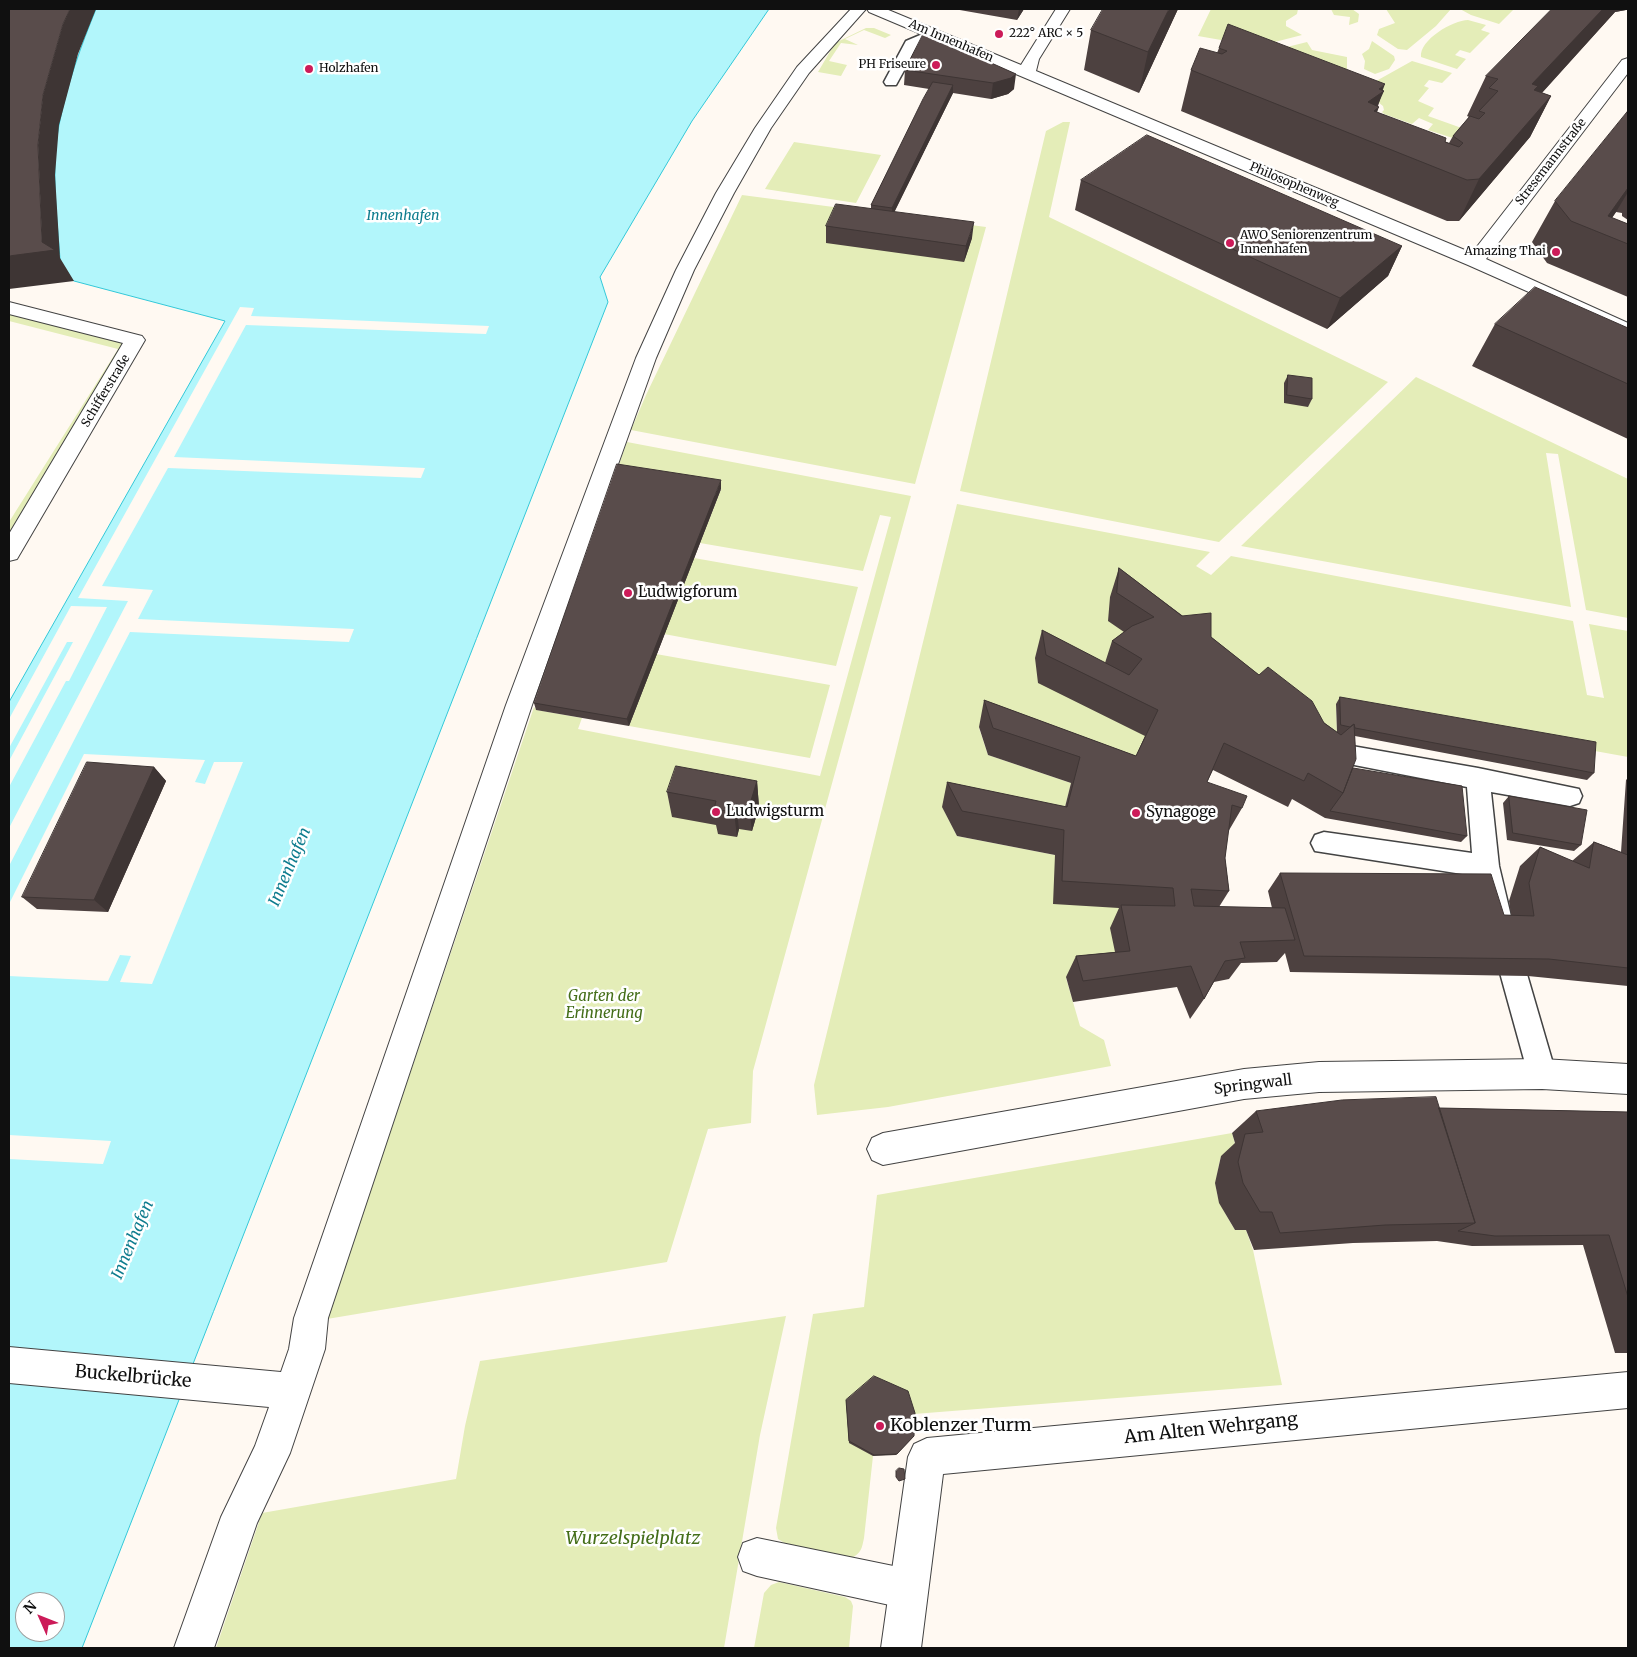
<!DOCTYPE html>
<html>
<head>
<meta charset="utf-8">
<style>
	body { margin:0 }
	#map { position:relative; width:1637px; height:1657px; overflow:hidden; background:#fff9f2; font-family:Merriweather,serif }
	canvas { display:block }
	.frame { position:absolute; inset:0; border:10px solid #101010; pointer-events:none }
	.north { position:absolute; left:15px; top:1592px; width:50px; height:50px; box-sizing:border-box; background:#fff; border:1px solid #9f9f9f; border-radius:50%; rotate:314deg; font-size:14px; font-weight:700; line-height:20px; text-align:center; color:#101010 }
	.north::after { content:''; display:block; margin:auto; width:18px; height:22px; background:#cc1b59; clip-path:polygon(50% 0,100% 100%,50% 72%,0 100%) }
</style>
</head>
<body>
<div id="map">
<canvas width="1637" height="1657"></canvas>
<div class="frame"></div>
<div class="north">N</div>
</div>
<script>
const ctx = document.querySelector('canvas').getContext('2d');
ctx.lineJoin = 'round';
function fillPath(path, color) {
  ctx.fillStyle = color;
  ctx.fill(path, 'evenodd');
}
function trace(path, color, width, dash) {
  ctx.strokeStyle = color;
  ctx.lineWidth = width;
  ctx.lineCap = dash ? 'butt' : 'round';
  ctx.setLineDash(dash || []);
  ctx.stroke(path);
}
function write(font, color, halo, rows, align = 'center') {
  ctx.font = font + ' Merriweather,serif';
  ctx.lineWidth = 5;
  ctx.setLineDash([]);
  ctx.textBaseline = 'middle';
  ctx.strokeStyle = halo;
  ctx.fillStyle = color;
  for (const [text, x, y, turn = 0] of rows) {
    ctx.save();
    ctx.translate(x, y);
    ctx.rotate((+turn || 0) * Math.PI / 180);
    ctx.textAlign = isNaN(turn) ? turn : align;
    if (halo) ctx.strokeText(text, 0, 0);
    ctx.fillText(text, 0, 0);
    ctx.restore();
  }
}
const green = new Path2D(`
	M 1211,9 L 1298,9 L 1297,14 L 1286,21 L 1286,26 L 1302,35 L 1267,44 L 1244,44 L 1198,36 Z
	M 1331,9 L 1352,9 L 1359,14 L 1358,22 L 1349,25 L 1350,17 L 1334,15 Z
	M 1386,9 L 1451,9 L 1436,26 L 1407,50 L 1398,49 L 1377,35 L 1379,29 L 1395,23 Z
	M 1460,9 L 1514,9 L 1499,24 L 1471,15 Z
	M 1468,20 L 1486,25 L 1481,30 L 1490,33 L 1470,53 L 1460,50 L 1455,55 L 1466,59 L 1457,69 L 1421,57 C 1419,40 1453,20 1468,20 Z
	M 866,28 L 874,28 L 891,35 L 885,38 L 864,30 L 845,39 L 858,45 L 841,43 L 829,61 L 847,65 L 841,76 L 818,72 L 835,43 Z
	M 1372,41 L 1394,56 L 1395,60 L 1389,69 L 1375,74 L 1364,69 L 1365,61 L 1362,54 L 1369,49 Z
	M 1307,42 L 1312,50 L 1347,57 L 1347,72 L 1291,51 L 1287,47 Z
	M 1412,61 L 1452,73 L 1442,83 L 1429,80 L 1424,86 L 1429,88 L 1418,101 L 1434,108 L 1428,116 L 1470,131 L 1465,142 L 1428,130 L 1433,124 L 1419,118 L 1412,124 L 1384,114 L 1382,112 L 1384,110 L 1383,106 L 1365,92 L 1369,85 Z
	M 1063,122 L 1070,122 L 1049,217 L 1388,382 L 1219,542 L 960,491 L 1046,131 Z
	M 794,142 L 881,155 L 856,203 L 765,189 Z
	M 742,195 L 986,227 L 915,484 L 631,430 L 646,395 Z
	M 9,313 L 128,343 L 9,540 L 9,522 L 118,349 L 9,321 Z
	M 1416,377 L 1628,479 L 1628,618 L 1586,610 L 1558,454 L 1546,453 L 1571,607 L 1241,546 Z
	M 627,442 L 911,496 L 753,1071 L 751,1123 L 708,1129 L 667,1262 L 327,1319 L 534,707 L 537,710 L 582,718 L 578,729 L 820,776 L 891,517 L 880,515 L 863,571 L 700,543 L 721,489 L 616,473 Z
	M 957,504 L 1210,552 L 1196,566 L 1211,575 L 1231,556 L 1573,621 L 1587,695 L 1604,698 L 1589,624 L 1628,631 L 1628,757 L 1336,704 L 1337,733 L 1144,645 L 1147,737 L 1125,782 L 979,728 L 988,755 L 1071,783 L 1059,832 L 943,808 L 957,836 L 1055,855 L 1160,911 L 1119,972 L 1066,978 L 1080,1026 L 1104,1040 L 1111,1066 L 888,1107 L 817,1115 L 814,1085 Z
	M 694,558 L 858,587 L 836,666 L 664,634 Z
	M 656,654 L 830,685 L 810,758 L 629,726 Z
	M 1232,1133 L 1238,1154 L 1221,1156 C 1212,1194 1216,1197 1235,1230 L 1246,1230 L 1253,1250 L 1282,1385 L 914,1414 L 873,1456 L 864,1538 C 862,1548 861,1554 851,1558 L 786,1544 L 778,1539 L 776,1528 L 813,1314 L 864,1307 L 877,1195 Z
	M 786,1316 L 760,1435 L 724,1648 L 216,1648 L 262,1513 L 456,1479 L 465,1426 L 480,1361 Z
	M 779,1582 L 845,1597 L 851,1601 L 853,1606 L 849,1648 L 754,1648 L 764,1593 L 771,1585 Z`);
const water = new Path2D(`
	M 96,9 L 769,9 L 692,121 L 600,277 L 608,302 L 82,1648 L 9,1648 L 9,702 L 225,321 L 74,281 L 61,273 C 58,224 50,172 59,125 C 67,84 81,46 96,9 ZM 25,1602 L 55,1602 L 55,1632 L 25,1632 Z`);
const pier = new Path2D(`
	M 240,307 L 254,308 L 251,316 L 489,326 L 486,334 L 246,325 L 174,457 L 425,468 L 421,478 L 168,468 L 102,586 L 153,590 L 138,619 L 354,629 L 349,642 L 130,632 L 9,866 L 9,828 L 128,601 L 78,598 Z
	M 71,606 L 107,607 L 69,681 L 66,681 L 9,787 L 9,761 L 73,642 L 67,642 L 9,748 L 9,719 Z
	M 84,754 L 205,760 L 195,782 L 205,784 L 214,762 L 243,762 L 152,984 L 120,982 L 131,956 L 120,955 L 108,981 L 9,976 L 9,904 Z
	M 9,1135 L 111,1141 L 103,1164 L 9,1159 Z`);
const service = new Path2D(`
	M 932,30 L 939,34 L 937,37 L 917,47 L 896,85 L 886,85 L 884,82 L 906,41 Z
	M 1352,746 L 1478,768 L 1579,789 L 1582,796 L 1579,803 L 1570,806 L 1491,792 L 1499,866 L 1515,933 L 1556,1074 L 1552,1084 L 1542,1088 L 1532,1084 L 1528,1074 L 1489,933 L 1475,876 L 1315,851 L 1311,843 L 1315,835 L 1324,832 L 1472,853 L 1467,787 L 1344,763 L 1340,756 L 1344,749 Z`);
const pedestrian = new Path2D(`
	M 851,9 L 866,9 L 809,73 L 771,128 L 734,193 L 694,270 L 656,358 L 532,705 L 328,1318 L 325,1349 L 290,1453 L 257,1523 L 214,1648 L 174,1648 L 221,1517 L 255,1446 L 269,1407 L 9,1383 L 9,1347 L 281,1372 L 289,1349 L 294,1318 L 506,705 L 636,358 L 676,270 L 716,193 L 755,128 L 797,67 Z
	M 9,302 L 142,336 L 145,340 L 17,559 L 9,561 L 9,534 L 123,343 L 9,314 Z
	M 757,1538 L 908,1569 L 922,1575 L 928,1589 L 922,1603 L 908,1609 L 757,1576 L 743,1571 L 738,1557 L 743,1543 Z`);
const minor = new Path2D(`
	M 867,9 L 886,9 L 1021,65 L 1056,9 L 1070,9 L 1039,59 L 1036,71 L 1472,253 L 1622,60 L 1628,58 L 1628,73 L 1486,259 L 1628,323 L 1628,336 L 1468,265 L 869,12 Z
	M 1542,1059 L 1628,1064 L 1628,1094 L 1542,1089 L 1319,1092 L 1244,1099 L 883,1165 L 872,1160 L 867,1149 L 872,1138 L 883,1133 L 1244,1069 L 1319,1062 Z
	M 1628,1372 L 1628,1408 L 943,1474 L 921,1648 L 881,1648 L 908,1457 L 914,1444 L 927,1438 Z`);
const wall = new Path2D(`
	M 954,9 L 1024,9 L 1017,20 Z
	M 1178,9 L 1139,93 L 1084,70 L 1091,30 Z
	M 1552,9 L 1628,9 L 1626,10 L 1615,12 L 1542,93 L 1551,96 L 1530,137 L 1459,221 L 1447,221 L 1181,111 L 1191,70 L 1217,53 L 1219,48 L 1383,90 L 1378,106 L 1377,112 L 1449,143 L 1453,136 L 1469,117 L 1467,116 L 1486,76 Z
	M 924,33 L 1014,89 L 1008,94 L 991,99 L 953,93 L 894,212 L 972,238 L 964,262 L 826,243 L 826,226 L 871,209 L 871,205 L 929,89 L 904,85 L 905,70 Z
	M 1628,111 L 1628,220 L 1622,216 L 1622,213 L 1616,212 L 1612,218 L 1628,224 L 1628,297 L 1547,263 L 1532,242 L 1555,201 Z
	M 1081,180 L 1402,246 L 1388,276 L 1327,329 L 1075,210 Z
	M 1495,324 L 1628,328 L 1628,439 L 1472,366 Z
	M 1288,375 L 1312,399 L 1308,407 L 1284,403 L 1284,383 Z
	M 721,489 L 629,726 L 536,710 L 534,703 Z
	M 1119,568 L 1211,637 L 1259,675 L 1337,732 L 1336,704 L 1340,697 L 1594,773 L 1587,780 L 1355,736 L 1353,768 L 1467,836 L 1461,842 L 1325,818 L 1292,799 L 1288,807 L 1213,770 L 1207,782 L 1242,808 L 1228,832 L 1225,858 L 1229,891 L 1219,907 L 1272,908 L 1268,891 L 1280,873 L 1504,915 L 1511,915 L 1509,901 L 1520,866 L 1540,847 L 1572,861 L 1594,842 L 1621,852 L 1626,780 L 1628,778 L 1628,986 L 1528,976 L 1290,972 L 1285,953 L 1277,962 L 1241,963 L 1229,979 L 1214,982 L 1204,999 L 1190,1019 L 1177,987 L 1073,1002 L 1066,977 L 1076,956 L 1115,952 L 1110,928 L 1119,908 L 1053,904 L 1055,855 L 957,836 L 942,807 L 947,782 L 1065,807 L 1071,783 L 988,755 L 979,727 L 984,700 L 1136,756 L 1145,736 L 1038,683 L 1035,658 L 1042,630 L 1105,663 L 1112,641 L 1124,632 L 1108,621 L 1110,597 Z
	M 154,767 L 166,781 L 108,912 L 37,909 L 22,897 Z
	M 757,781 L 759,807 L 752,831 L 739,829 L 737,837 L 718,834 L 716,825 L 672,817 L 667,792 Z
	M 1509,796 L 1581,845 L 1574,851 L 1507,840 L 1503,803 Z
	M 1439,1108 L 1628,1112 L 1628,1353 L 1615,1353 L 1583,1245 L 1472,1246 L 1437,1241 L 1353,1243 L 1254,1250 L 1246,1230 L 1235,1230 L 1219,1203 L 1215,1183 L 1221,1156 L 1235,1143 L 1232,1133 L 1256,1111 Z
	M 846,1400 L 914,1436 L 896,1455 L 873,1456 L 849,1443 Z`);
const shadedWall = new Path2D(`
	M 70,9 L 96,9 L 78,54 L 59,125 L 55,175 L 60,258 L 74,281 L 9,289 L 9,256 L 42,242 L 38,145 L 43,95 L 63,24 Z
	M 1019,9 L 1024,9 L 1017,20 Z
	M 1169,9 L 1178,9 L 1139,93 L 1148,52 Z
	M 1603,9 L 1628,9 L 1626,10 L 1615,12 L 1527,109 L 1532,84 Z
	M 1016,74 L 1014,89 L 1008,94 L 991,99 L 993,83 Z
	M 1385,84 L 1382,92 L 1384,91 L 1376,109 L 1379,107 L 1366,140 L 1368,102 L 1379,89 Z
	M 953,85 L 953,93 L 892,217 L 892,208 Z
	M 1551,96 L 1530,137 L 1459,221 L 1479,179 Z
	M 1628,188 L 1628,192 L 1616,212 L 1601,233 L 1608,216 Z
	M 974,222 L 972,238 L 964,262 L 966,246 Z
	M 1402,246 L 1388,276 L 1327,329 L 1340,298 Z
	M 721,480 L 721,489 L 629,726 L 627,719 Z
	M 154,767 L 166,781 L 108,912 L 94,900 Z
	M 757,781 L 759,807 L 752,831 L 749,807 Z
	M 736,804 L 739,829 L 737,837 L 734,812 Z`);
const building = new Path2D(`
	M 9,9 L 70,9 L 63,24 L 43,95 L 38,145 L 42,242 L 55,250 L 9,256 Z
	M 1103,9 L 1169,9 L 1148,52 L 1091,30 Z
	M 1552,9 L 1603,9 L 1532,84 L 1538,86 L 1534,90 L 1551,96 L 1479,179 L 1467,180 L 1191,70 L 1200,48 L 1222,54 L 1227,51 L 1219,48 L 1228,24 L 1385,84 L 1379,89 L 1384,91 L 1368,102 L 1379,107 L 1374,111 L 1446,138 L 1445,142 L 1459,147 L 1463,143 L 1453,136 L 1470,116 L 1479,119 L 1485,113 L 1479,111 L 1498,91 L 1489,88 L 1498,79 L 1486,76 Z
	M 924,33 L 1016,74 L 1011,78 L 993,83 L 905,70 Z
	M 933,82 L 953,85 L 892,208 L 871,205 L 923,99 Z
	M 1628,111 L 1628,188 L 1608,216 L 1628,224 L 1628,244 L 1571,221 L 1555,201 Z
	M 1147,135 L 1402,246 L 1340,298 L 1081,180 Z
	M 836,204 L 974,222 L 966,246 L 826,226 Z
	M 1535,287 L 1628,328 L 1628,384 L 1495,324 Z
	M 1288,375 L 1312,378 L 1312,399 L 1287,395 Z
	M 617,464 L 721,480 L 627,719 L 534,703 Z
	M 1119,568 L 1182,616 L 1211,613 L 1211,637 L 1259,675 L 1268,667 L 1312,701 L 1324,723 L 1341,735 L 1354,724 L 1356,759 L 1343,793 L 1308,773 L 1304,781 L 1224,743 L 1207,782 L 1247,796 L 1242,808 L 1232,805 L 1225,858 L 1229,891 L 1191,889 L 1194,906 L 1285,908 L 1295,940 L 1240,942 L 1245,958 L 1225,961 L 1204,999 L 1191,966 L 1083,981 L 1076,956 L 1130,951 L 1121,905 L 1175,906 L 1173,888 L 1062,881 L 1064,830 L 962,811 L 947,782 L 1067,807 L 1080,757 L 993,728 L 984,700 L 1136,756 L 1158,710 L 1046,655 L 1042,630 L 1129,675 L 1142,659 L 1112,641 L 1132,626 L 1154,617 L 1117,593 Z
	M 1340,697 L 1596,742 L 1594,773 L 1355,728 L 1354,724 L 1350,727 L 1341,725 Z
	M 87,762 L 154,767 L 94,900 L 22,897 Z
	M 676,766 L 757,781 L 749,807 L 736,804 L 734,812 L 714,809 L 716,801 L 667,792 Z
	M 1353,768 L 1462,786 L 1467,836 L 1330,811 L 1343,793 Z
	M 1509,796 L 1587,810 L 1581,845 L 1513,833 Z
	M 1594,842 L 1628,855 L 1628,968 L 1549,959 L 1304,956 L 1280,873 L 1491,874 L 1504,915 L 1534,916 L 1529,883 L 1540,847 L 1589,868 Z
	M 1436,1097 L 1475,1223 L 1385,1225 L 1280,1233 L 1272,1212 L 1260,1212 L 1243,1183 L 1238,1162 L 1245,1134 L 1263,1132 L 1256,1111 L 1342,1100 Z
	M 1439,1108 L 1628,1112 L 1628,1297 L 1609,1235 L 1495,1236 L 1458,1231 L 1475,1223 Z
	M 874,1376 L 908,1391 L 915,1413 L 914,1436 L 897,1454 L 874,1455 L 849,1441 L 846,1400 Z
	M 899,1468 L 904,1469 L 905,1479 L 899,1481 L 896,1477 L 896,1471 Z`);
const markers = [
	[999,34,5,"#cc1b59"],
	[936,65,5,"#cc1b59"],
	[309,69,5,"#cc1b59"],
	[1230,243,5,"#cc1b59"],
	[1556,252,5,"#cc1b59"],
	[628,593,5,"#cc1b59"],
	[716,812,5,"#cc1b59"],
	[1136,813,5,"#cc1b59"],
	[880,1426,5,"#cc1b59"]
];
const farPoinames = [
	["222° ARC × 5",1009,34],
	["PH Friseure",926,65,"right"],
	["Holzhafen",319,69],
	["AWO Seniorenzentrum",1240,236],
	["Innenhafen",1240,250],
	["Amazing Thai",1546,252,"right"]
];
const farStreetnames = [
	["Am Innenhafen",951,41,23],
	["Stresemannstraße",1551,162,-52],
	["Philosophenweg",1294,185,23],
	["Schifferstraße",106,391,-59]
];
const farWaternames = [
	["Innenhafen",403,216]
];
const poiNames = [
	["Ludwigforum",638,593],
	["Ludwigsturm",726,812],
	["Synagoge",1146,813]
];
const parkNames = [
	["Garten der",604,997],
	["Erinnerung",604,1014]
];
const streetNames = [
	["Springwall",1253,1085,-7]
];
const waterNames = [
	["Innenhafen",290,867,-67],
	["Innenhafen",133,1240,-67]
];
const nearStreetnames = [
	["Buckelbrücke",133,1377,5],
	["Am Alten Wehrgang",1211,1429,-6]
];
const nearPoinames = [
	["Koblenzer Turm",890,1426]
];
const nearParknames = [
	["Wurzelspielplatz",633,1539]
];
fillPath(green, '#e4edb8');
fillPath(water, '#b2f6fb');
trace(water, '#33c8d8', 1);
fillPath(pier, '#fff9f2');
trace(service, '#434343', 3);
trace(pedestrian, '#434343', 2);
trace(minor, '#434343', 2);
fillPath(service, '#fff');
fillPath(pedestrian, '#fff');
fillPath(minor, '#fff');
fillPath(wall, '#4d4140');
fillPath(shadedWall, '#3e3534');
fillPath(building, '#594c4b');
trace(building, '#3e3534', 1);
for (const [x, y, r, color] of markers) {
  const dot = new Path2D();
  dot.arc(x, y, r, 0, 2 * Math.PI);
  ctx.fillStyle = color;
  ctx.fill(dot);
  trace(dot, '#fff', 2);
}
write('12px', '#101010', '#fff', farPoinames, 'left');
write('12px', '#101010', '#fff', farStreetnames);
write('italic 14px', '#0e7c8e', '#fff', farWaternames);
write('15px', '#101010', '#fff', poiNames, 'left');
write('italic 15px', '#446e19', '#fff', parkNames);
write('15px', '#101010', '#fff', streetNames);
write('italic 16px', '#0e7c8e', '#fff', waterNames);
write('18px', '#101010', '#fff', nearStreetnames);
write('18px', '#101010', '#fff', nearPoinames, 'left');
write('italic 18px', '#446e19', '#fff', nearParknames);
</script>
</body>
</html>
